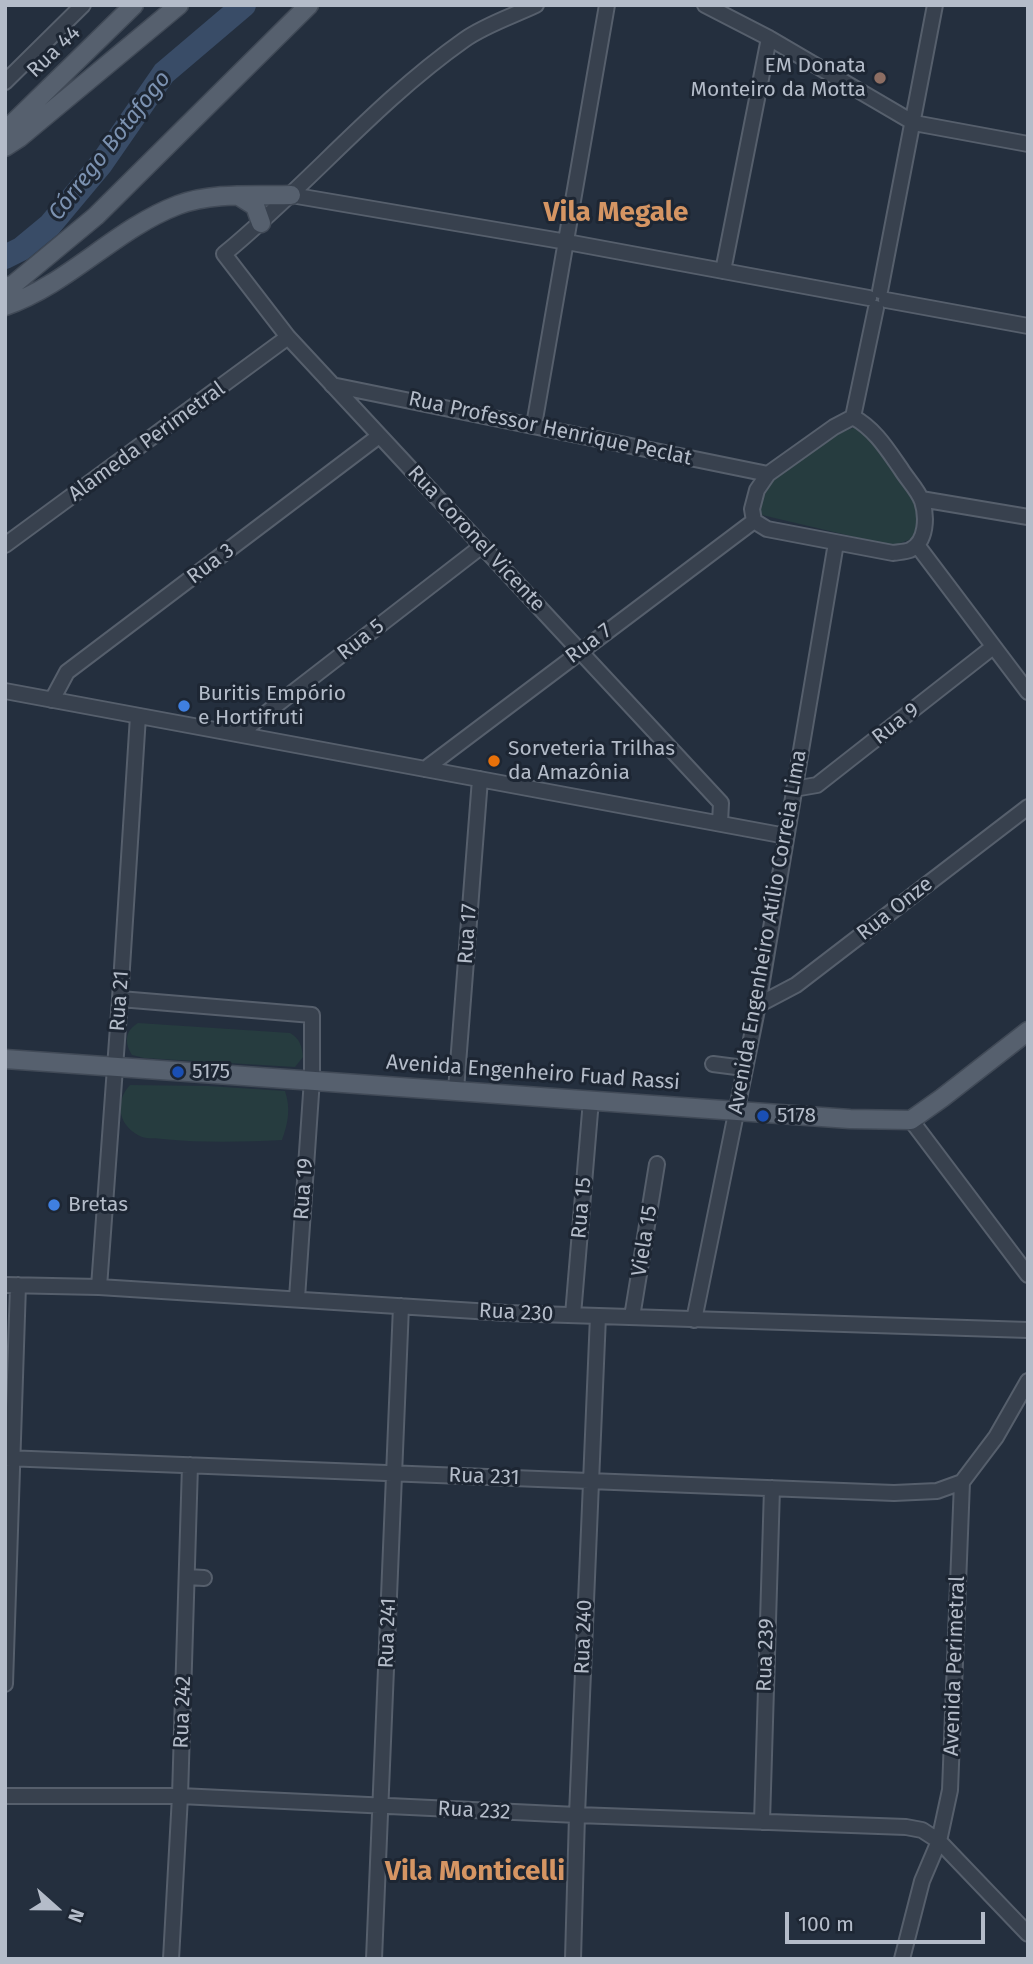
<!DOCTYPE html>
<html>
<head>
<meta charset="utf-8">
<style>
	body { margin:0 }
	#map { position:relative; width:1033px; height:1964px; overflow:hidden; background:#242f3e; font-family:"Fira Sans",sans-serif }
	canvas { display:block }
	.frame { position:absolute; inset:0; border:7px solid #b4bcc9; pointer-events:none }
	.north { position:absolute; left:21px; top:1873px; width:70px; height:70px; -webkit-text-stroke:5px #1d2633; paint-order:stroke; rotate:111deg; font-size:19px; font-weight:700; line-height:28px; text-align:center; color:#b4bcc9 }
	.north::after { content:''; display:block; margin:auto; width:24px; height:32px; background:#b4bcc9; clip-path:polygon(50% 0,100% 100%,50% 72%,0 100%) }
	.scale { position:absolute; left:785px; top:1912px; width:200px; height:32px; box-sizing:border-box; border:4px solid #b4bcc9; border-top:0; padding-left:9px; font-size:21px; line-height:24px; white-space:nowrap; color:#b4bcc9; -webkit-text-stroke:5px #1d2633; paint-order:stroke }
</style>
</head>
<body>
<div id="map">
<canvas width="1033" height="1964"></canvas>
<div class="frame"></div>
<div class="north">N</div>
<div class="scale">100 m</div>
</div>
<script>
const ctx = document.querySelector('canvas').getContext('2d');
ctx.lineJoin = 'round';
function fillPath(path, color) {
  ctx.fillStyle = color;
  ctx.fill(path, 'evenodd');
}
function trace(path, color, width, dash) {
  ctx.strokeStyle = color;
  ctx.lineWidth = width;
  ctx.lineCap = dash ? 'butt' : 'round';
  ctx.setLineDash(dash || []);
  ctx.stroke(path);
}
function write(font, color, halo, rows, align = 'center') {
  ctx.font = font + ' "Fira Sans",sans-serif';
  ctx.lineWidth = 6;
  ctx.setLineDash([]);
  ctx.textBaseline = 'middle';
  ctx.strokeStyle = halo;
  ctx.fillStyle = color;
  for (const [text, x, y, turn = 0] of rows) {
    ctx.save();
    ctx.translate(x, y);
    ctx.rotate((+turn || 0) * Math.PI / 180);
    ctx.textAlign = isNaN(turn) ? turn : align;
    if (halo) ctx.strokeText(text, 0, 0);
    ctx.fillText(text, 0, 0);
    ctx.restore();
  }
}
const green = new Path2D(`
	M 859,426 L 910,491 C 919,509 922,522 911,539 L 893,546 L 762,515 L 759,506 C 763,498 767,489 772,482 C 787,459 833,434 859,426 Z
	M 138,1023 L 290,1033 C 300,1039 302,1046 303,1057 L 295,1067 L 144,1058 L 132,1055 C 124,1042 125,1031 138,1023 Z
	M 130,1085 L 208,1086 L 285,1091 C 291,1109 288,1123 282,1140 C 243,1142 202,1143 163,1139 C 157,1138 148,1139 142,1137 C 118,1127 114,1102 130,1085 Z`);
const river = new Path2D(`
	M 5,257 L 21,249 L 50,225 L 101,164 L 164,73 L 244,5`);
const minor = new Path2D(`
	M 536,5 C 513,16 485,25 464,40 C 376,102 307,186 224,254 L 288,337 L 721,803 L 720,823
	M 705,5 L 769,38 L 914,123 L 1028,144
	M 5,82 L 83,5
	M 291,195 L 567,242 L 869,298
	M 723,271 L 769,38
	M 880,291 L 935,5
	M 886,300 L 1028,326
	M 332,385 L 768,474
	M 853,417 C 875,429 887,449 901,469 C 907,479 918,490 922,501 C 927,516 927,542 910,550 C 905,552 898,552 893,553 L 767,529 L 754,521 L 752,509 L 757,490 L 768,474 L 834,427 Z
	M 853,417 L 876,308
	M 534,425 L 607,5
	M 921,499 L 1028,517
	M 5,545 L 288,337
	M 917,545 L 1028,692
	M 5,691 L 786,836
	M 52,700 L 67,672 L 379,436
	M 239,734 L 482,546
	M 425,769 L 754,521
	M 794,789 L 817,785 L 993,647
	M 120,999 L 312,1015 L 312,1079 L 297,1298
	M 758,1005 L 796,985 L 1028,807
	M 713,1064 L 744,1068
	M 456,1090 L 480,779
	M 911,1120 L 1028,1275
	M 5,1285 L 99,1287 L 507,1313 L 1028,1330
	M 99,1287 L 120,999 L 138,716
	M 573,1315 L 591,1100
	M 632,1317 L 657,1164
	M 694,1320 L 758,1005 L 836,543
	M 1028,1381 L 996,1437 L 962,1482 L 950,1790 L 939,1841 L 1028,1934
	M 5,1458 L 894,1493 L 937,1491 L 962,1482
	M 187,1577 L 204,1578
	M 5,1684 L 18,1285
	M 5,1796 L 180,1796 L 577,1815 L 906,1827 L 922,1830 L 939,1841 L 922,1881 L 902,1959
	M 762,1822 L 772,1488
	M 171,1959 L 180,1796 L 190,1465
	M 374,1959 L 401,1306
	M 573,1959 L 577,1815 L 598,1316`);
const major = new Path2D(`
	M 5,131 L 134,5
	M 5,147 L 19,138 L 179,5
	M 239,196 L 255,206 L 261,223
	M 5,288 L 14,284 L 96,216 L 309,5
	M 5,306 C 69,284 115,229 178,205 C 213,192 254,196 291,195
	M 5,1059 L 850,1119 L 911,1120 L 942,1098 L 1028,1031`);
const markers = [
	[880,78,7,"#8d6e63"],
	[184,706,7,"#3f7fe0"],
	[494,761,7,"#e8710a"],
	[178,1072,7,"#1a4fb4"],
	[763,1116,7,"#1a4fb4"],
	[54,1205,7,"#3f7fe0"]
];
const streetNames = [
	["Rua 44",54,52,-44],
	["Rua Professor Henrique Peclat",550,429,12],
	["Alameda Perimetral",147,442,-36],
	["Rua Coronel Vicente",476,539,47],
	["Rua 3",211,564,-37],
	["Rua 5",361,640,-38],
	["Rua 7",589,644,-37],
	["Rua 9",896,724,-38],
	["Rua Onze",895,909,-38],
	["Avenida Engenheiro Atílio Correia Lima",768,932,-80],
	["Rua 17",468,934,-86],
	["Rua 21",120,1001,-86],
	["Avenida Engenheiro Fuad Rassi",533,1073,4],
	["Rua 19",304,1189,-86],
	["Rua 15",582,1208,-85],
	["Viela 15",645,1241,-81],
	["Rua 230",516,1313,3],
	["Rua 231",484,1477,2],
	["Rua 241",388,1633,-88],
	["Rua 240",584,1637,-88],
	["Rua 239",766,1655,-88],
	["Avenida Perimetral",955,1666,-88],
	["Rua 242",183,1712,-88],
	["Rua 232",474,1811,3]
];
const poiNames = [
	["EM Donata",866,66,"right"],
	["Monteiro da Motta",866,90,"right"],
	["Buritis Empório",198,694],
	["e Hortifruti",198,718],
	["Sorveteria Trilhas",508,749],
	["da Amazônia",508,773],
	["5175",192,1072],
	["5178",777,1116],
	["Bretas",68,1205]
];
const waterNames = [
	["Córrego Botafogo",110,146,-52]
];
const districtNames = [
	["Vila Megale",616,213],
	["Vila Monticelli",475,1872]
];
fillPath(green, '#263c3f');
trace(river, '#394c67', 24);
trace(minor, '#565f6c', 18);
trace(major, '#414a57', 21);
trace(minor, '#38414e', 14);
trace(major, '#56606e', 18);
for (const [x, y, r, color] of markers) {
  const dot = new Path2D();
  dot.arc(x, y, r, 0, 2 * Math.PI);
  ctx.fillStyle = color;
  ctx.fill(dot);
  trace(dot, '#1d2633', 2.5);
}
write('21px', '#b4bcc9', '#1d2633', streetNames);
write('21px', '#b4bcc9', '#1d2633', poiNames, 'left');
write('italic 23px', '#7c92b1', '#1d2633', waterNames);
write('bold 28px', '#d59563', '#1d2633', districtNames);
</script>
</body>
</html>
